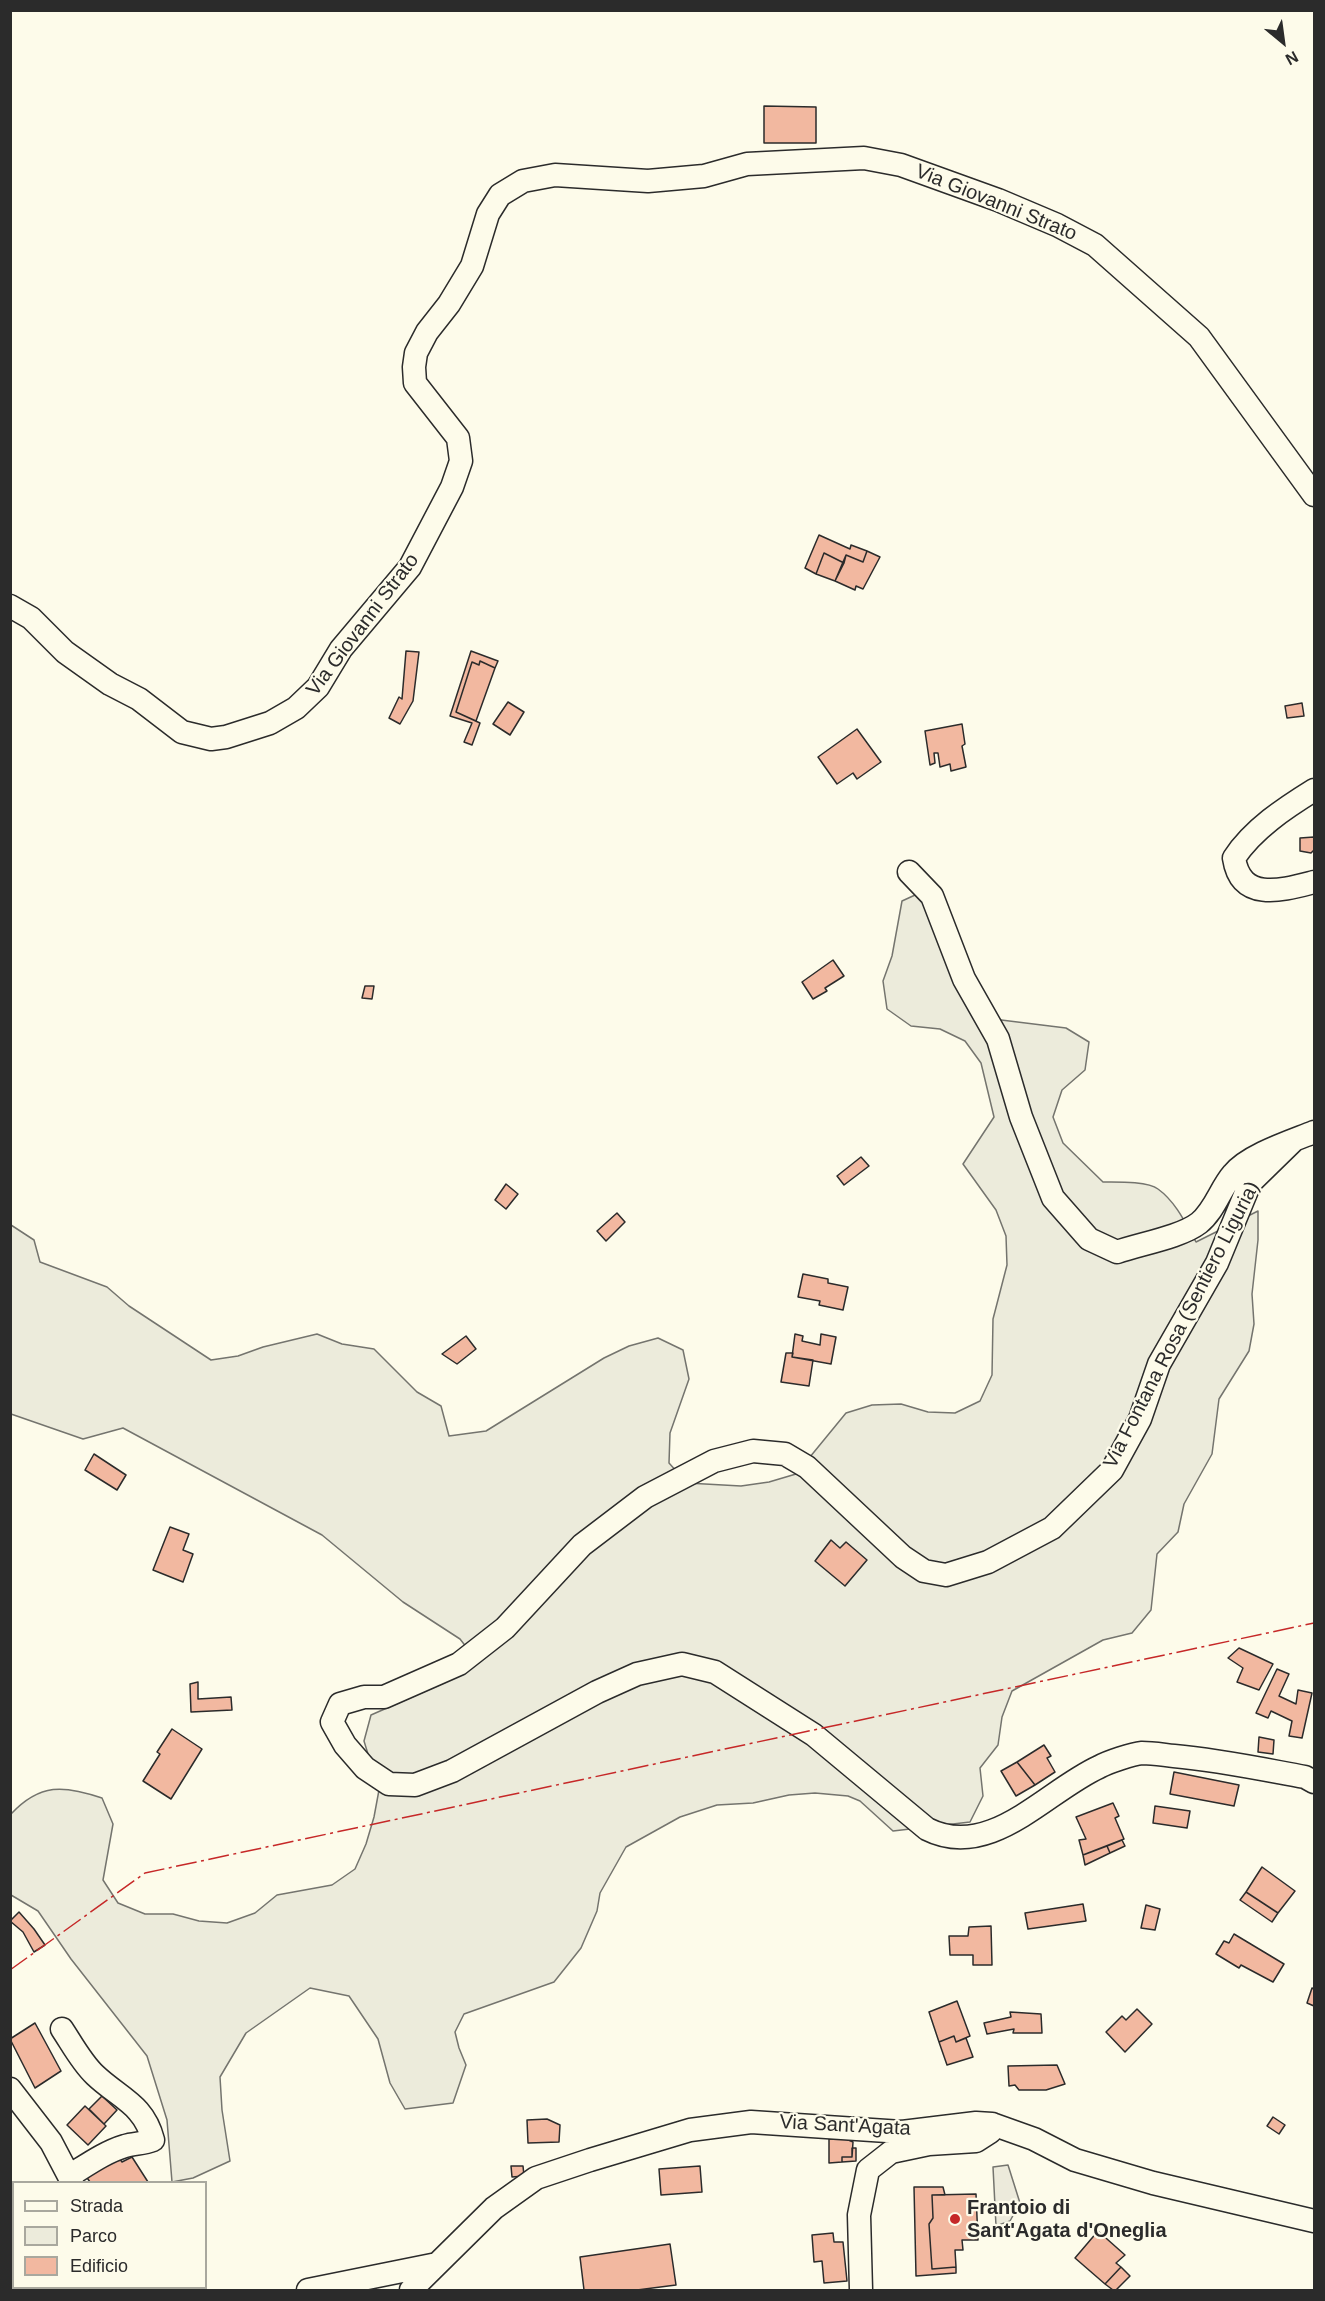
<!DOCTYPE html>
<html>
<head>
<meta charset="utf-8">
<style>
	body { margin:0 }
	#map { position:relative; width:1325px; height:2301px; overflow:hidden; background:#fdfbea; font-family:Helvetica,sans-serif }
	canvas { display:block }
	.frame { position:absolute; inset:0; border:12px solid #2b2b2b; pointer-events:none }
	.legend { position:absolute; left:12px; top:2181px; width:195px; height:108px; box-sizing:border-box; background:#fdfbea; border:2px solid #a9a89e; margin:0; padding:8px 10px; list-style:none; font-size:18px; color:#2b2b2b }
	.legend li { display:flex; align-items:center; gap:12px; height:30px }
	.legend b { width:30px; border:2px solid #a9a89e }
	.north { position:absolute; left:1253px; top:12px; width:60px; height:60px; -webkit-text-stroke:4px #fdfbea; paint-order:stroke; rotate:151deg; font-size:16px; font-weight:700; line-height:24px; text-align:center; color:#2b2b2b }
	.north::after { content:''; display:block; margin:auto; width:21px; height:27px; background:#2b2b2b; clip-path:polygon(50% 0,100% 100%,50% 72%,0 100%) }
</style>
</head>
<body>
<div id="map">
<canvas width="1325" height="2301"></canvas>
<div class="frame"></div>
<ul class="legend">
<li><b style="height:8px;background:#fdfbea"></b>Strada</li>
<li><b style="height:16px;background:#ecebdb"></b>Parco</li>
<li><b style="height:16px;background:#f2b8a0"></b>Edificio</li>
</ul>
<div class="north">N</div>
</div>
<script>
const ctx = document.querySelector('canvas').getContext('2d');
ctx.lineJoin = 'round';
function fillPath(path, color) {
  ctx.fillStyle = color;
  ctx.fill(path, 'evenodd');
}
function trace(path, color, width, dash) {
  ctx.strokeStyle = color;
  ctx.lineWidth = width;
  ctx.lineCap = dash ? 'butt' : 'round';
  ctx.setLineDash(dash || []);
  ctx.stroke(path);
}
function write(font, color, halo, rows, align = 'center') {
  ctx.font = font + ' Helvetica,sans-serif';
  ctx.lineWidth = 4.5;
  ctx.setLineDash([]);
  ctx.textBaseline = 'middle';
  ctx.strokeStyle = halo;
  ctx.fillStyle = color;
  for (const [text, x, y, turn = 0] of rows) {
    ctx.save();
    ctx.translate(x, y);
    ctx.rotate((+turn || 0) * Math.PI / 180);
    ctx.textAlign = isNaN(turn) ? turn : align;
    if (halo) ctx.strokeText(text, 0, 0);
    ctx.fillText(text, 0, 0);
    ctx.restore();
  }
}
const green = new Path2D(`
	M 926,890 L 977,1017 L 1066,1028 L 1089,1042 L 1085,1070 L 1062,1090 L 1053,1117 L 1063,1143 L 1103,1182 C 1117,1182 1148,1181 1158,1189 C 1176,1202 1186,1224 1196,1242 L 1258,1211 L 1258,1240 L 1252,1294 L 1254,1324 L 1249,1351 L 1219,1399 L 1212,1454 L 1184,1504 L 1178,1532 L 1157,1554 L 1151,1610 L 1132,1633 L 1103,1640 L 1012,1691 L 1002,1717 L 998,1745 L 980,1768 L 983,1796 L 970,1822 L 893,1831 L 860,1801 L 848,1796 L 815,1793 L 789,1795 L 753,1803 L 717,1805 L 680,1817 L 626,1847 L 600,1893 L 597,1911 L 581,1948 L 554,1982 L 464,2014 L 455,2032 L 459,2048 L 466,2065 L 453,2103 L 405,2109 L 390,2083 L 378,2039 L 349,1996 L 310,1988 L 246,2033 L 220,2077 L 222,2110 L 230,2161 L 193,2178 L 172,2182 L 167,2120 L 147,2056 L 71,1959 L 38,1911 L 11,1895 L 11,1814 C 40,1783 64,1785 102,1798 L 113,1824 L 103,1880 L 118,1903 L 145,1914 L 173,1914 L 199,1921 L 227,1923 L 255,1913 L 277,1895 L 332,1885 L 355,1869 L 366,1844 L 374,1817 L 379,1790 L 364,1741 L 371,1715 L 446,1682 L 467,1648 L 460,1639 L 403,1602 L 322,1535 L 123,1428 L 83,1439 L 11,1414 L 11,1225 L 34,1240 L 40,1262 L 107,1287 L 129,1306 L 211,1360 L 238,1356 L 263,1347 L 317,1334 L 342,1344 L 374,1349 L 417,1392 L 441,1406 L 449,1436 L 486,1431 L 604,1358 L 629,1346 L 658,1338 L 683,1350 L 689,1379 L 670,1433 L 669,1463 L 687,1483 L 741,1486 L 769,1482 L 796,1474 L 846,1413 L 872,1405 L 901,1404 L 928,1412 L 955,1413 L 980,1401 L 992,1375 L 993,1319 L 1007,1265 L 1006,1236 L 996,1210 L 963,1164 L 994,1117 L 981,1063 L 965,1041 L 940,1029 L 911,1026 L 887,1009 L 883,981 L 892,956 L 902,901 Z`);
const parking = new Path2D(`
	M 1008,2165 L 1020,2203 L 1010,2221 L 996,2226 L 993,2167 Z`);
const building = new Path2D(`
	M 764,106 L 816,107 L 816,143 L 764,143 Z
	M 819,535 L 850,549 L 851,545 L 867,551 L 863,562 L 846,555 L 844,563 L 824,553 L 816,574 L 805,568 Z
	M 867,551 L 880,557 L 863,589 L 856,586 L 855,590 L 835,581 L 846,555 L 863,562 Z
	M 824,553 L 844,563 L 835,581 L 816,574 Z
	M 406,651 L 419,652 L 413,701 L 400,724 L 389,718 L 399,697 L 402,699 Z
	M 471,651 L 498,661 L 495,668 L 480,661 L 479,665 L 472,662 L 456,712 L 480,723 L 472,745 L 464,742 L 472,723 L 450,716 Z
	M 480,661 L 495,668 L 476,721 L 456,712 L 472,662 L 479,665 Z
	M 508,702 L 524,712 L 510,735 L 493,724 Z
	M 1302,703 L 1304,716 L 1287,718 L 1285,706 Z
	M 962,724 L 965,744 L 962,746 L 966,767 L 951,771 L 950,764 L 940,767 L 938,753 L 934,753 L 935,763 L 930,765 L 925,731 Z
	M 857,729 L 881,762 L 857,779 L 853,773 L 837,784 L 818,757 Z
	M 1314,837 L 1314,850 L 1311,853 L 1300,851 L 1300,838 Z
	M 833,960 L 844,976 L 825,988 L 827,991 L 813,999 L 802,982 Z
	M 365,986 L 374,986 L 372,999 L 362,998 Z
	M 861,1157 L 869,1166 L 844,1185 L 837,1176 Z
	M 506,1184 L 518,1194 L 506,1209 L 495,1200 Z
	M 617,1213 L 625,1222 L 606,1241 L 597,1231 Z
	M 803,1274 L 828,1279 L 828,1283 L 848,1287 L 843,1310 L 819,1305 L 820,1301 L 798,1297 Z
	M 795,1334 L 803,1336 L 802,1341 L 820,1345 L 821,1334 L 836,1337 L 831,1364 L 792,1357 Z
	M 466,1336 L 476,1349 L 457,1364 L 442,1354 Z
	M 786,1353 L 793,1353 L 792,1357 L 813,1360 L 809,1386 L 781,1382 Z
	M 94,1454 L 126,1475 L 117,1490 L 85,1470 Z
	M 170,1527 L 189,1534 L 183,1550 L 193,1554 L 183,1582 L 153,1570 Z
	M 831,1540 L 840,1548 L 846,1542 L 867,1560 L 845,1586 L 815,1561 Z
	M 1239,1648 L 1273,1664 L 1259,1690 L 1237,1682 L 1243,1668 L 1228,1658 Z
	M 1277,1669 L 1289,1674 L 1279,1696 L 1296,1704 L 1298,1690 L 1312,1693 L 1302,1738 L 1289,1736 L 1292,1721 L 1271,1711 L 1268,1718 L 1256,1713 Z
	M 198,1682 L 198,1699 L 231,1697 L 232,1710 L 191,1712 L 190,1684 Z
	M 172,1729 L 202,1749 L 171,1799 L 143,1781 L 160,1754 L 157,1752 Z
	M 1259,1737 L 1274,1740 L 1273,1754 L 1258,1752 Z
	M 1044,1745 L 1051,1756 L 1047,1758 L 1055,1772 L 1035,1785 L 1017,1762 Z
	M 1017,1762 L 1035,1785 L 1016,1796 L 1001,1771 Z
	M 1174,1772 L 1239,1785 L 1234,1806 L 1170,1794 Z
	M 1113,1803 L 1119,1816 L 1115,1818 L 1124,1839 L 1083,1855 L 1079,1840 L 1086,1839 L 1076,1817 Z
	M 1155,1806 L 1190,1811 L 1187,1828 L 1153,1823 Z
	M 1122,1840 L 1125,1846 L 1110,1853 L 1107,1846 Z
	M 1107,1846 L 1110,1853 L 1085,1865 L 1083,1855 Z
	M 1262,1867 L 1295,1891 L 1278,1913 L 1246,1892 Z
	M 1246,1892 L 1278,1913 L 1272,1922 L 1240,1900 Z
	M 1083,1904 L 1086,1921 L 1028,1929 L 1025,1913 Z
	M 1146,1905 L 1160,1909 L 1155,1930 L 1141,1928 Z
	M 19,1912 L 34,1929 L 45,1945 L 34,1952 L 23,1932 L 10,1921 Z
	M 991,1926 L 992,1965 L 973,1965 L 973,1955 L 950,1955 L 949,1936 L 968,1936 L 969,1927 Z
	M 1234,1934 L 1284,1964 L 1273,1982 L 1241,1965 L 1239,1968 L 1216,1954 L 1224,1941 L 1229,1943 Z
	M 1312,1988 L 1314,1989 L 1314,2006 L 1307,2003 Z
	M 957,2001 L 970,2036 L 956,2042 L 954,2036 L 939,2042 L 929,2012 Z
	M 1137,2009 L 1152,2024 L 1125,2052 L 1106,2032 L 1122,2016 L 1126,2020 Z
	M 1010,2012 L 1041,2014 L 1042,2033 L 1013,2033 L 1014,2029 L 987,2034 L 984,2023 L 1011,2017 Z
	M 35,2023 L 61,2071 L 35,2088 L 10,2039 Z
	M 954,2036 L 956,2042 L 966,2038 L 973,2057 L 947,2065 L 939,2042 Z
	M 1057,2065 L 1065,2084 L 1046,2090 L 1019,2090 L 1015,2085 L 1009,2086 L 1008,2066 Z
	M 102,2096 L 117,2110 L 104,2124 L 89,2109 Z
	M 85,2106 L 106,2126 L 88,2145 L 67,2125 Z
	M 1273,2117 L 1285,2125 L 1279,2134 L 1267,2126 Z
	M 547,2119 L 560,2125 L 559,2142 L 528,2143 L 527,2120 Z
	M 844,2138 L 853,2142 L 852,2157 L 842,2157 L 842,2162 L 829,2163 L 829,2139 Z
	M 852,2148 L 856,2148 L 856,2161 L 842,2162 L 842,2157 L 852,2157 Z
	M 132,2157 L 148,2182 L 90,2182 L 85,2175 L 119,2158 L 122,2162 Z
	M 511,2166 L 523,2166 L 524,2176 L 512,2177 Z
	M 700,2166 L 702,2192 L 661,2195 L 659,2169 Z
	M 914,2187 L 943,2187 L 945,2195 L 932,2195 L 933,2218 L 929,2224 L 932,2269 L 956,2267 L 956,2273 L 916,2276 Z
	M 976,2194 L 978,2240 L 962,2240 L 963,2250 L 955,2250 L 956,2267 L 932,2269 L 929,2224 L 933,2218 L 932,2195 Z
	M 1098,2231 L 1125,2255 L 1116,2263 L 1121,2267 L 1105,2284 L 1075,2258 Z
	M 833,2233 L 834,2242 L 843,2242 L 847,2281 L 824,2283 L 822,2261 L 814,2262 L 812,2235 Z
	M 670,2244 L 676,2285 L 637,2290 L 584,2290 L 580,2257 Z
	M 1121,2267 L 1130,2276 L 1116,2290 L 1113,2290 L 1105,2284 Z`);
const minor = new Path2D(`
	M 10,606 L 31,618 L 65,652 L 110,684 L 139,699 L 182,732 L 211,739 L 226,737 L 270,723 L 296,708 L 318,687 L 341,649 L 410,567 L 452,487 L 461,461 L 458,438 L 415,383 L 414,367 L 416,353 L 427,332 L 449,304 L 472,266 L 488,214 L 500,195 L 523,181 L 555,175 L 648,181 L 704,176 L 747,164 L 864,158 L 901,165 L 998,200 L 1057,225 L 1095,245 L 1199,337 L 1314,495
	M 1314,790 C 1285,808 1253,829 1234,858 C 1241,903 1283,890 1314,882
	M 909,872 L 932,896 L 964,979 L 998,1039 L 1021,1117 L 1053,1198 L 1089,1239 L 1117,1252 C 1140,1244 1181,1237 1199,1223 C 1215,1210 1220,1189 1233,1174 C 1248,1155 1292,1141 1314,1132
	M 1293,1141 L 1250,1183 L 1217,1263 L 1159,1364 L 1140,1419 L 1112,1470 L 1052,1528 L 988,1562 L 946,1575 L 924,1571 L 903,1557 L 807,1467 L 785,1454 L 753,1451 L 714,1461 L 645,1497 L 582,1545 L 505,1628 L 459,1664 L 384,1697 L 364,1697 L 340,1704 L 332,1722 L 345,1745 L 365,1768 L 389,1784 L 415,1785 L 452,1771 L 597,1692 L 637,1674 L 682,1664 L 715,1672 L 814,1735 L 927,1829 C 990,1861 1046,1791 1099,1767 C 1108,1762 1132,1754 1142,1753 C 1153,1753 1164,1755 1174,1756 C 1219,1760 1261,1769 1305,1777 L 1314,1782
	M 62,2029 C 72,2044 82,2063 95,2075 C 119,2098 144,2104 153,2140 C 143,2144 134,2143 125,2146 C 105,2152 87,2165 69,2176
	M 10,2089 L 51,2142 L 72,2182
	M 139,2288 L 142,2290
	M 308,2290 L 437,2264
	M 411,2290 L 494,2208 L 536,2178 L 590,2160 L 690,2130 L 751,2122 L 902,2132 L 976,2123 L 992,2124 L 1034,2139 L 1075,2160 L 1153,2183 L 1314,2221
	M 861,2290 L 859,2215 L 868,2170 L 891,2152 L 929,2144 L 976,2141 L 990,2132 L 992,2124`);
const power = new Path2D(`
	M 10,1970 L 145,1873 L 1314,1623`);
const markers = [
	[955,2219,6,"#c62828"]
];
const streetNames = [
	["Via Giovanni Strato",996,203,22],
	["Via Giovanni Strato",363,625,-53],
	["Via Fontana Rosa (Sentiero Liguria)",1182,1325,-63],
	["Via Sant'Agata",845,2126,3]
];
const poiNames = [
	["Frantoio di",967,2208],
	["Sant'Agata d'Oneglia",967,2231]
];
fillPath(green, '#ecebdb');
trace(green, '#74746e', 1.5);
fillPath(parking, '#eceadb');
trace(parking, '#74746e', 1.5);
fillPath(building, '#f2b8a0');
trace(building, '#2b2b2b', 1.5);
trace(minor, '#2b2b2b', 25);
trace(minor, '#fdfbea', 22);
trace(power, '#c62828', 1.5, [21, 4.5, 3, 4.5]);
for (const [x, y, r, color] of markers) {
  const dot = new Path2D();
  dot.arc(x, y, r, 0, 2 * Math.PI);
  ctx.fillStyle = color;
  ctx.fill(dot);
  trace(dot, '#fdfbea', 2);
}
write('20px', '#2b2b2b', '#fdfbea', streetNames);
write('bold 20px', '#2b2b2b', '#fdfbea', poiNames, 'left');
</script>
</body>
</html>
